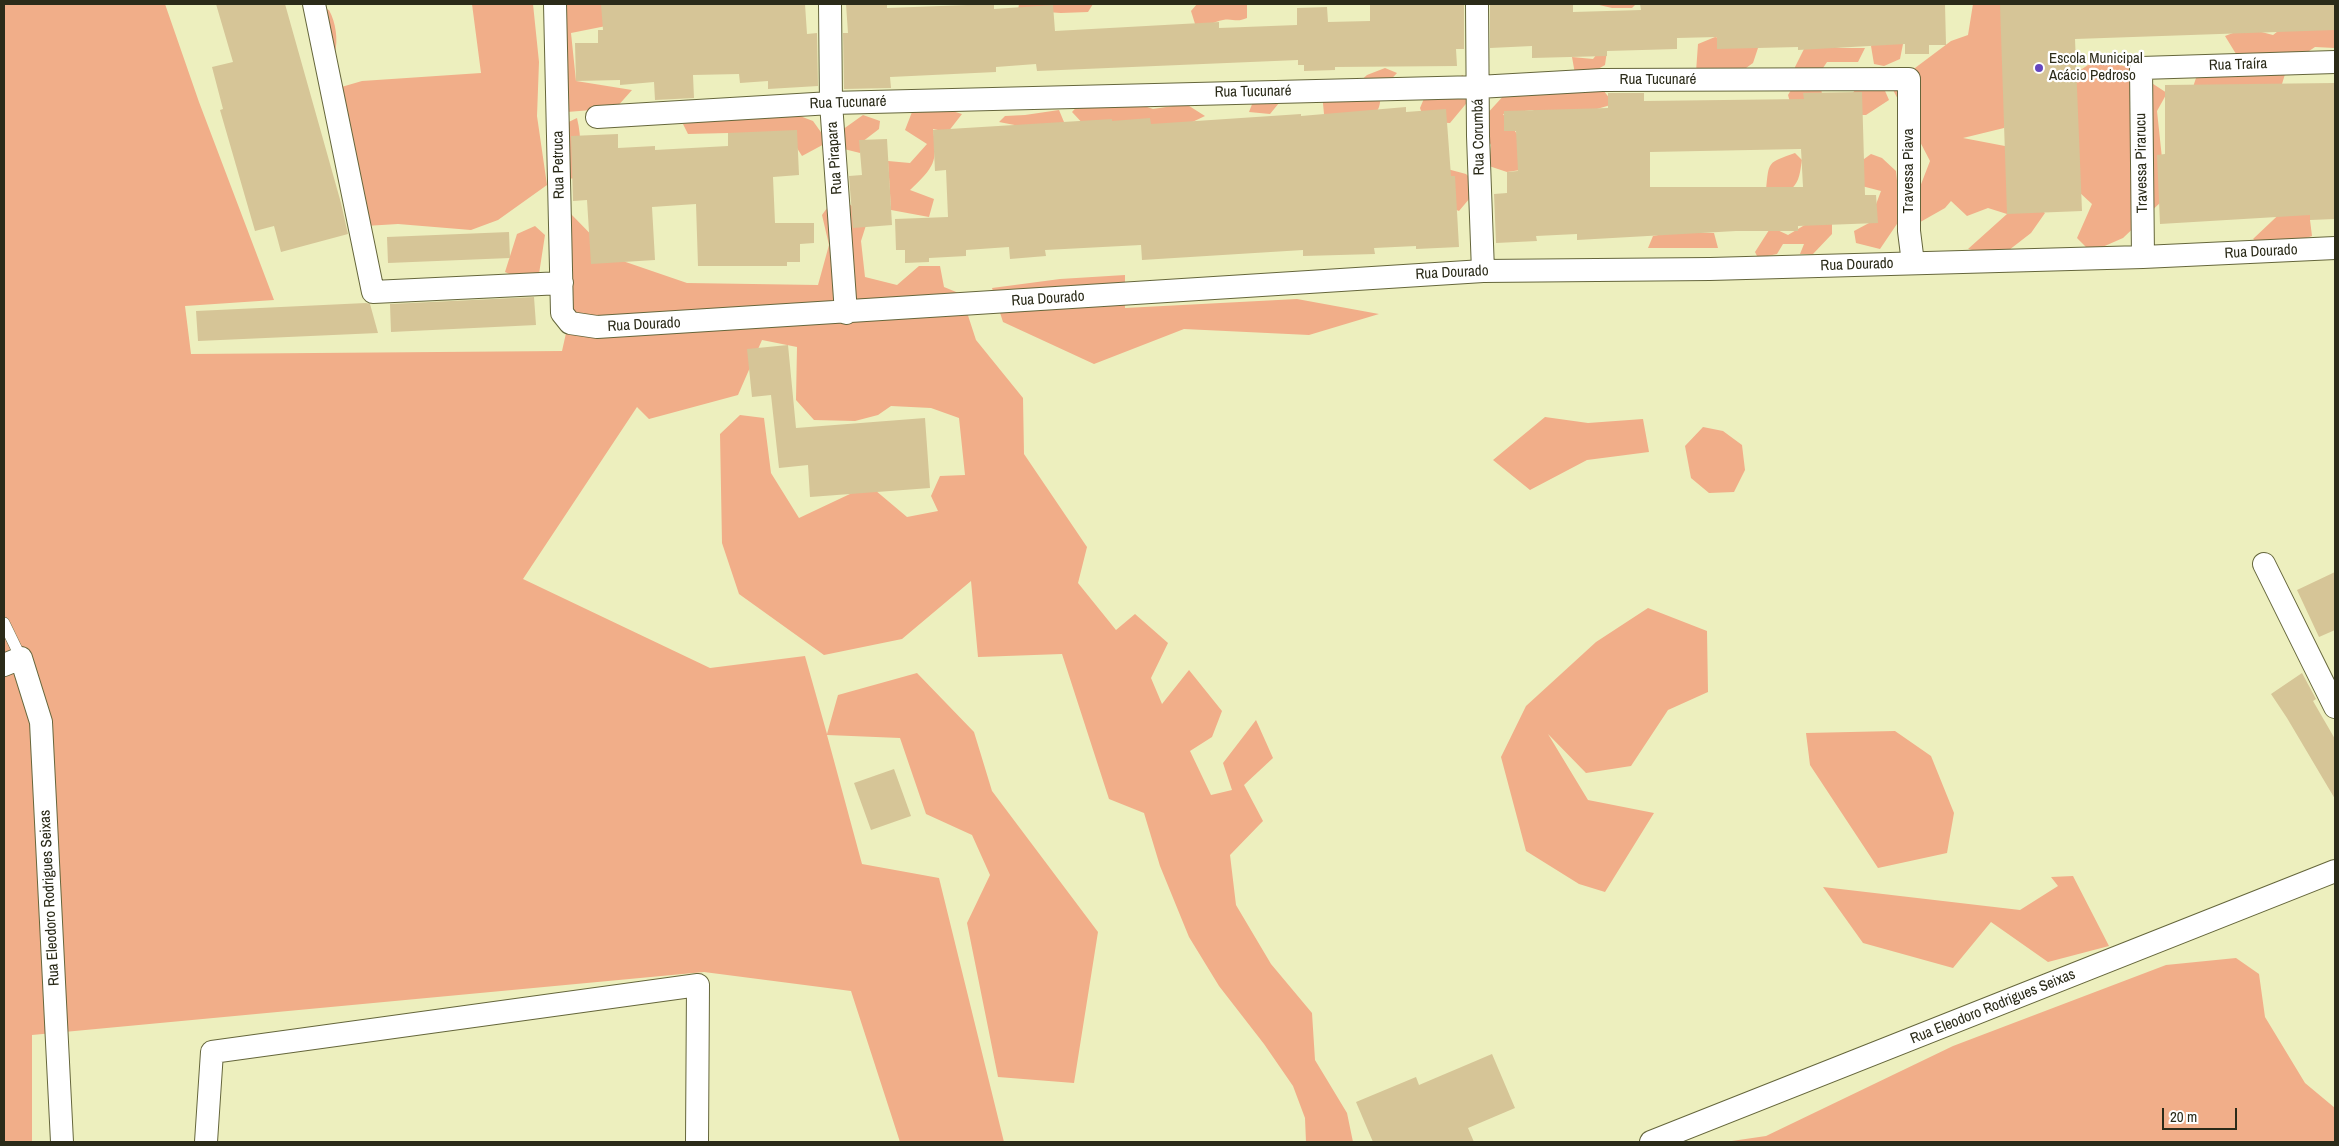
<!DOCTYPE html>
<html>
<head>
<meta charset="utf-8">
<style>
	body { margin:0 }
	#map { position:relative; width:2339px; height:1146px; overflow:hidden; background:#edefbe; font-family:"Archivo Narrow",sans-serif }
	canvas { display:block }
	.frame { position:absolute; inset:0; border:5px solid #2b2b19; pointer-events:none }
	.scale { position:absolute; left:2162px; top:1108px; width:75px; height:22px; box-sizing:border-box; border:2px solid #2b2b19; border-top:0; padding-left:6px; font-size:15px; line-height:18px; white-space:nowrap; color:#2b2b19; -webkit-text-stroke:4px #fff; paint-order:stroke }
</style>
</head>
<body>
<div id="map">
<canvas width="2339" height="1146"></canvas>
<div class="frame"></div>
<div class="scale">20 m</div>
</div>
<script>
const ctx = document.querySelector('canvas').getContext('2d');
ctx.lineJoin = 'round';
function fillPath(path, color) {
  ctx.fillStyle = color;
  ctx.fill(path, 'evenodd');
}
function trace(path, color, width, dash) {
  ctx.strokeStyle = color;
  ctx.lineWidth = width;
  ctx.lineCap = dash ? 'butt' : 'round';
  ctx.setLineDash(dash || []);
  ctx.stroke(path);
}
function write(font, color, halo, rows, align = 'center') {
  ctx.font = font + ' "Archivo Narrow",sans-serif';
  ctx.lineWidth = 4.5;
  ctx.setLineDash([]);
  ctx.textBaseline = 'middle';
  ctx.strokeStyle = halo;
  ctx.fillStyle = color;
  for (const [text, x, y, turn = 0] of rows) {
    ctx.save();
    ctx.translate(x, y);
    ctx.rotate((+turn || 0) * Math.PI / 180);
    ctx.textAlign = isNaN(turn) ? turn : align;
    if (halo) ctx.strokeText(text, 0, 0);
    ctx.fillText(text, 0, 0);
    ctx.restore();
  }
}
const green = new Path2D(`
	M 4,4 L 165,4 L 199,102 L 274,300 L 185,306 L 191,354 L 562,351 L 571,311 L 570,213 L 614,258 L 687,283 L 818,285 L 829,245 L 822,215 L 837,194 L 868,219 L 861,241 L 865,277 L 897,285 L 919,266 L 940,266 L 944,287 L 961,294 L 976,340 L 1023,398 L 1024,454 L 1087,547 L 1078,583 L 1116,630 L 1135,614 L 1168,643 L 1151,678 L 1162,704 L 1189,670 L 1222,711 L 1212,737 L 1190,751 L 1211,795 L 1232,790 L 1223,763 L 1256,720 L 1273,758 L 1244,785 L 1263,821 L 1230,855 L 1236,905 L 1271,964 L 1312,1013 L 1315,1060 L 1347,1113 L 1353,1142 L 1306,1142 L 1305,1118 L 1293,1086 L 1264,1044 L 1219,986 L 1189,937 L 1160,866 L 1144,813 L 1109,799 L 1062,654 L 978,657 L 971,581 L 902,639 L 824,655 L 739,594 L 722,543 L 720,434 L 740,415 L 764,418 L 771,473 L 799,518 L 869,485 L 907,517 L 938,511 L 931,496 L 940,476 L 965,475 L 959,418 L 931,408 L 891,406 L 878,415 L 855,421 L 814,420 L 796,400 L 797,347 L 762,340 L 738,395 L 649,419 L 637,407 L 523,579 L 710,668 L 805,656 L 827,734 L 838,695 L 917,673 L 974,732 L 992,791 L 1098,932 L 1074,1083 L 998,1077 L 967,923 L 990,875 L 972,835 L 926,814 L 900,738 L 827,735 L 862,864 L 939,878 L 1004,1142 L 900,1142 L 851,991 L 704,972 L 32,1035 L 32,1142 L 4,1142 Z
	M 472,4 L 533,4 L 539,62 L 537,116 L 547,185 L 498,220 L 471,230 L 398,224 L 365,226 L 338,88 L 362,81 L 481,73 Z
	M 556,4 L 597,4 L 617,8 L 606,26 L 571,33 L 576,81 L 632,90 L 616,108 L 567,112 Z
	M 1019,4 L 1093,4 L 1088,12 L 1061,13 L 1018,10 Z
	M 1197,4 L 1247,4 L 1247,18 C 1236,23 1233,18 1223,20 C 1213,22 1210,26 1196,27 L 1191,11 Z
	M 1595,4 L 1636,4 L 1632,8 L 1612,8 Z
	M 1973,4 L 2025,4 L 2025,12 L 2004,128 L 1963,138 L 2031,151 L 2013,188 L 2045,213 L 2031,233 L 2000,257 L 1968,249 L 2007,214 L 1988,208 L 1967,216 L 1951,201 L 1945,208 L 1915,225 L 1913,205 L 1930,161 L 1891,86 L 1951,41 L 1968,35 Z
	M 324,8 L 329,10 C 336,23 338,39 335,53 Z
	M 2291,21 L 2335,30 L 2335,48 L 2315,47 L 2294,61 L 2289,61 L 2282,84 L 2191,93 L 2200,66 L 2241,62 L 2225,36 L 2246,28 L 2273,35 Z
	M 1883,34 L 1903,44 L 1900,59 L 1884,66 L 1874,64 L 1871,46 Z
	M 1715,37 L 1759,45 L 1753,63 L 1732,78 L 1696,72 L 1698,44 Z
	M 1807,43 L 1841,48 L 1865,48 L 1858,62 L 1827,62 L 1819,74 L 1823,101 L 1792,109 L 1788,95 L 1797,80 L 1795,67 Z
	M 1601,49 L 1607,51 L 1605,65 L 1591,73 L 1575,74 L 1572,57 L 1593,59 Z
	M 2097,59 L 2127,67 L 2167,93 L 2157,111 L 2164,177 L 2163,200 L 2123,238 L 2091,252 L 2077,238 L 2092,204 L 2051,166 L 2073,75 Z
	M 1385,68 L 1397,73 L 1380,91 C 1383,118 1368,119 1346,128 L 1324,114 L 1322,93 L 1349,91 L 1367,75 Z
	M 1463,75 L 1470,99 L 1450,123 L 1425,122 L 1420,108 L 1428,89 Z
	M 1860,84 L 1882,84 L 1889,100 L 1866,115 L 1855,115 L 1847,100 Z
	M 1600,86 L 1614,104 L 1559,120 L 1532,110 L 1503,114 L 1540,167 L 1507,172 L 1489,166 L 1491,145 L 1486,136 L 1485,116 L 1506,93 Z
	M 1273,88 L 1279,103 L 1270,114 L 1249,112 L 1258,89 Z
	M 1124,99 L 1153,109 L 1186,104 L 1205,116 L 1186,125 L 1087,128 L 1072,112 L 1083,100 Z
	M 939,107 L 962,114 L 948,132 L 933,129 C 938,163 934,167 910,190 L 934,199 L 929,217 L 891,210 L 888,161 L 910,163 L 927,144 L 905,130 L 912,112 Z
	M 784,110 L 813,121 L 828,142 L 802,156 L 790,137 L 737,147 L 728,133 L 688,134 L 683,124 L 731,116 Z
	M 1059,110 L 1064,122 L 1051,132 L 999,122 L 1005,116 L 1025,115 Z
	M 863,115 L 880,121 L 879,129 L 862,142 L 860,153 L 844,149 L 842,130 Z
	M 577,118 C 582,139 581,157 576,178 L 558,180 L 558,127 Z
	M 1795,153 L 1802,160 C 1800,171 1800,182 1791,189 L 1766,190 C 1769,161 1767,163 1795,153 Z
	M 1871,154 L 1882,158 L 1896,171 L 1901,218 L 1880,249 L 1856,243 L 1854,231 L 1869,223 L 1881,191 L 1854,184 L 1853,167 Z
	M 1436,166 L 1466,174 L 1475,183 L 1475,192 L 1459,211 L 1436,202 Z
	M 2290,204 L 2313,213 L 2310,220 L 2312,236 L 2295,242 L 2265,248 L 2253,239 Z
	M 1813,220 L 1832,224 L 1832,234 L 1813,254 L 1800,254 L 1804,244 L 1783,244 L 1777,254 L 1758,258 L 1755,252 L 1771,227 L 1788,235 Z
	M 535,226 L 545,235 L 539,274 L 521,279 L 505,272 L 517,234 Z
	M 1673,232 L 1714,233 L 1718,248 L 1648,248 L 1653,236 Z
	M 1125,275 L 1125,308 L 1297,299 L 1379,314 L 1309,335 L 1184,329 L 1094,364 L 1003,322 L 992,288 L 1060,279 Z
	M 1545,417 L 1588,423 L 1643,419 L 1649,452 L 1587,460 L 1530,490 L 1493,460 Z
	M 1703,427 L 1723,431 L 1742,445 L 1745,470 L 1734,492 L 1709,493 L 1691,478 L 1685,446 Z
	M 1648,608 L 1707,631 L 1708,692 L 1668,710 L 1631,766 L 1586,773 L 1548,734 L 1588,800 L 1654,813 L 1605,892 L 1579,884 L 1526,851 L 1501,757 L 1526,706 L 1596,642 Z
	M 1895,731 L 1931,756 L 1954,813 L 1947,853 L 1878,868 L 1810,765 L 1806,733 Z
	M 2073,876 L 2109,946 L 2048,962 L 1991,922 L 1953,968 L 1863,943 L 1823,887 L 2020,910 L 2058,886 L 2051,877 Z
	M 2236,958 L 2259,974 L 2265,1017 L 2305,1083 L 2335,1108 L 2335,1142 L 1725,1142 L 1766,1136 L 1953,1046 L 2166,965 Z`);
const building = new Path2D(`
	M 216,4 L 285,4 L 341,203 L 348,234 L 281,252 L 274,226 L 255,231 L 220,110 L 223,109 L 212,67 L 233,62 Z
	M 601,4 L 805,4 L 807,34 L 817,33 L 818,86 L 768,89 L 768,81 L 740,83 L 739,74 L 693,75 L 694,98 L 655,100 L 654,82 L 620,85 L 620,80 L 576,81 L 575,43 L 598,43 L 598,30 L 603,30 Z
	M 846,4 L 887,4 L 887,8 L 994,4 L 994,9 L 1053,5 L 1055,31 L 1219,22 L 1219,28 L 1297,25 L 1297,8 L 1327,7 L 1328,22 L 1370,21 L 1370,4 L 1464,4 L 1464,49 L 1456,49 L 1457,66 L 1335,67 L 1335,70 L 1304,71 L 1304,65 L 1298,65 L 1298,60 L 1037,71 L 1036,64 L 996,67 L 996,72 L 890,77 L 891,88 L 844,89 L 843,33 L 848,33 Z
	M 1490,4 L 1573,4 L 1573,12 L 1641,10 L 1640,4 L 1945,4 L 1946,45 L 1929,45 L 1929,54 L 1905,54 L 1905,44 L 1798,50 L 1798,47 L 1717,49 L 1717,37 L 1677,38 L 1677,49 L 1607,51 L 1607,56 L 1532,58 L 1532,46 L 1490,48 Z
	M 2000,4 L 2335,4 L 2335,30 L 2075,39 L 2082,211 L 2007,214 Z
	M 2335,83 L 2335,219 L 2310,220 L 2310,215 L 2160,224 L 2157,155 L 2165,154 L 2165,85 Z
	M 1862,92 L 1865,195 L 1876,195 L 1878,223 L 1798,226 L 1798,231 L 1736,231 L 1577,240 L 1577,234 L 1536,236 L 1537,241 L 1496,243 L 1494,194 L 1507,193 L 1507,172 L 1518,171 L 1516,131 L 1504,131 L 1504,111 L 1608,108 L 1608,93 L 1644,93 L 1644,101 L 1804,99 L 1803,93 ZM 1801,149 L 1803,187 L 1650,187 L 1650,152 Z
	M 1406,107 L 1406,112 L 1446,109 L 1451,176 L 1455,176 L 1459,247 L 1416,249 L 1416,246 L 1374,248 L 1375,254 L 1303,256 L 1303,250 L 1142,260 L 1141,245 L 1045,250 L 1046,256 L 1010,259 L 1009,247 L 966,250 L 966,256 L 929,258 L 929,262 L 905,263 L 905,250 L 896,250 L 895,219 L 948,217 L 946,170 L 935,171 L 933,130 L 1112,119 L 1112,121 L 1150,118 L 1151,124 L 1301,114 L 1301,116 Z
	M 797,130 L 799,175 L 773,177 L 775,223 L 814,223 L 814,243 L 800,244 L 800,262 L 787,262 L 787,266 L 698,266 L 696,204 L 652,207 L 655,260 L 591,264 L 587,200 L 573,201 L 571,136 L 618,134 L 618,148 L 655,146 L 655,150 L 728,146 L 728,133 Z
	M 887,139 L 892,225 L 853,228 L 849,176 L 862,175 L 859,140 Z
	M 509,232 L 510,258 L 388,263 L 387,237 Z
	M 534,297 L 536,325 L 391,332 L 390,304 Z
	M 366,303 L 370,304 L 378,333 L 198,341 L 196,311 Z
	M 788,345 L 796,428 L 925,418 L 930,488 L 810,497 L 808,465 L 779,468 L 771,395 L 752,397 L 747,349 Z
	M 2335,572 L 2335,630 L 2319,637 L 2297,590 Z
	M 2302,673 L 2316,699 L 2313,701 L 2335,739 L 2335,799 L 2287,718 L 2271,694 Z
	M 894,769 L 911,816 L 871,830 L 854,783 Z
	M 1492,1054 L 1515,1108 L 1468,1128 L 1474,1142 L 1373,1142 L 1356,1102 L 1416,1077 L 1419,1085 Z`);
const service = new Path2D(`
	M 4,623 L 21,658`);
const minor = new Path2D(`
	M 314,4 L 373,292 L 562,283
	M 555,4 L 562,313 L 570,323 L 597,327 L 1483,271 L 1710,269 L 2143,257 L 2335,248
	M 830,4 L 831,103 L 846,313
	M 1477,4 L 1478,136 L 1483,271
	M 597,117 L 831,103 L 1478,87 L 1602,80 L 1909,79 L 1909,231 L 1913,263
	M 2143,257 L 2141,68 L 2335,62
	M 2264,564 L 2335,707
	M 4,665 L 21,658 L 41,722 L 62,1142
	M 206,1142 L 212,1052 L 698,985 L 697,1142
	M 1651,1142 L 2335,871`);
const markers = [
	[2039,68,5,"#6546bf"]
];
const poiNames = [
	["Escola Municipal",2049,59],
	["Acácio Pedroso",2049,76]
];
const streetNames = [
	["Rua Traíra",2238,65,-2],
	["Rua Tucunaré",1658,80],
	["Rua Tucunaré",1253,92,-1],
	["Rua Tucunaré",848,103,-2],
	["Rua Corumbá",1479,137,-91],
	["Rua Pirapara",835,158,-94],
	["Travessa Pirarucu",2142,163,-91],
	["Rua Petruca",559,165,-91],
	["Travessa Piava",1909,171,-90],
	["Rua Dourado",2261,252,-3],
	["Rua Dourado",1857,265,-2],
	["Rua Dourado",1452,273,-3],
	["Rua Dourado",1048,299,-4],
	["Rua Dourado",644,325,-3],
	["Rua Eleodoro Rodrigues Seixas",50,898,-93],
	["Rua Eleodoro Rodrigues Seixas",1993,1007,-22]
];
fillPath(green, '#f1ae89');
fillPath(building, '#d6c597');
trace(service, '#65663b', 12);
trace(minor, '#65663b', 24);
trace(service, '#fff', 11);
trace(minor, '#fff', 22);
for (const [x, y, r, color] of markers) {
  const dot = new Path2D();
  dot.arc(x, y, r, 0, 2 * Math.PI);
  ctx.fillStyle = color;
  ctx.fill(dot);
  trace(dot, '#fff', 2);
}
write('15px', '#2b2b19', '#fff', poiNames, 'left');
write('15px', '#2b2b19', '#fff', streetNames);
</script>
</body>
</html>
